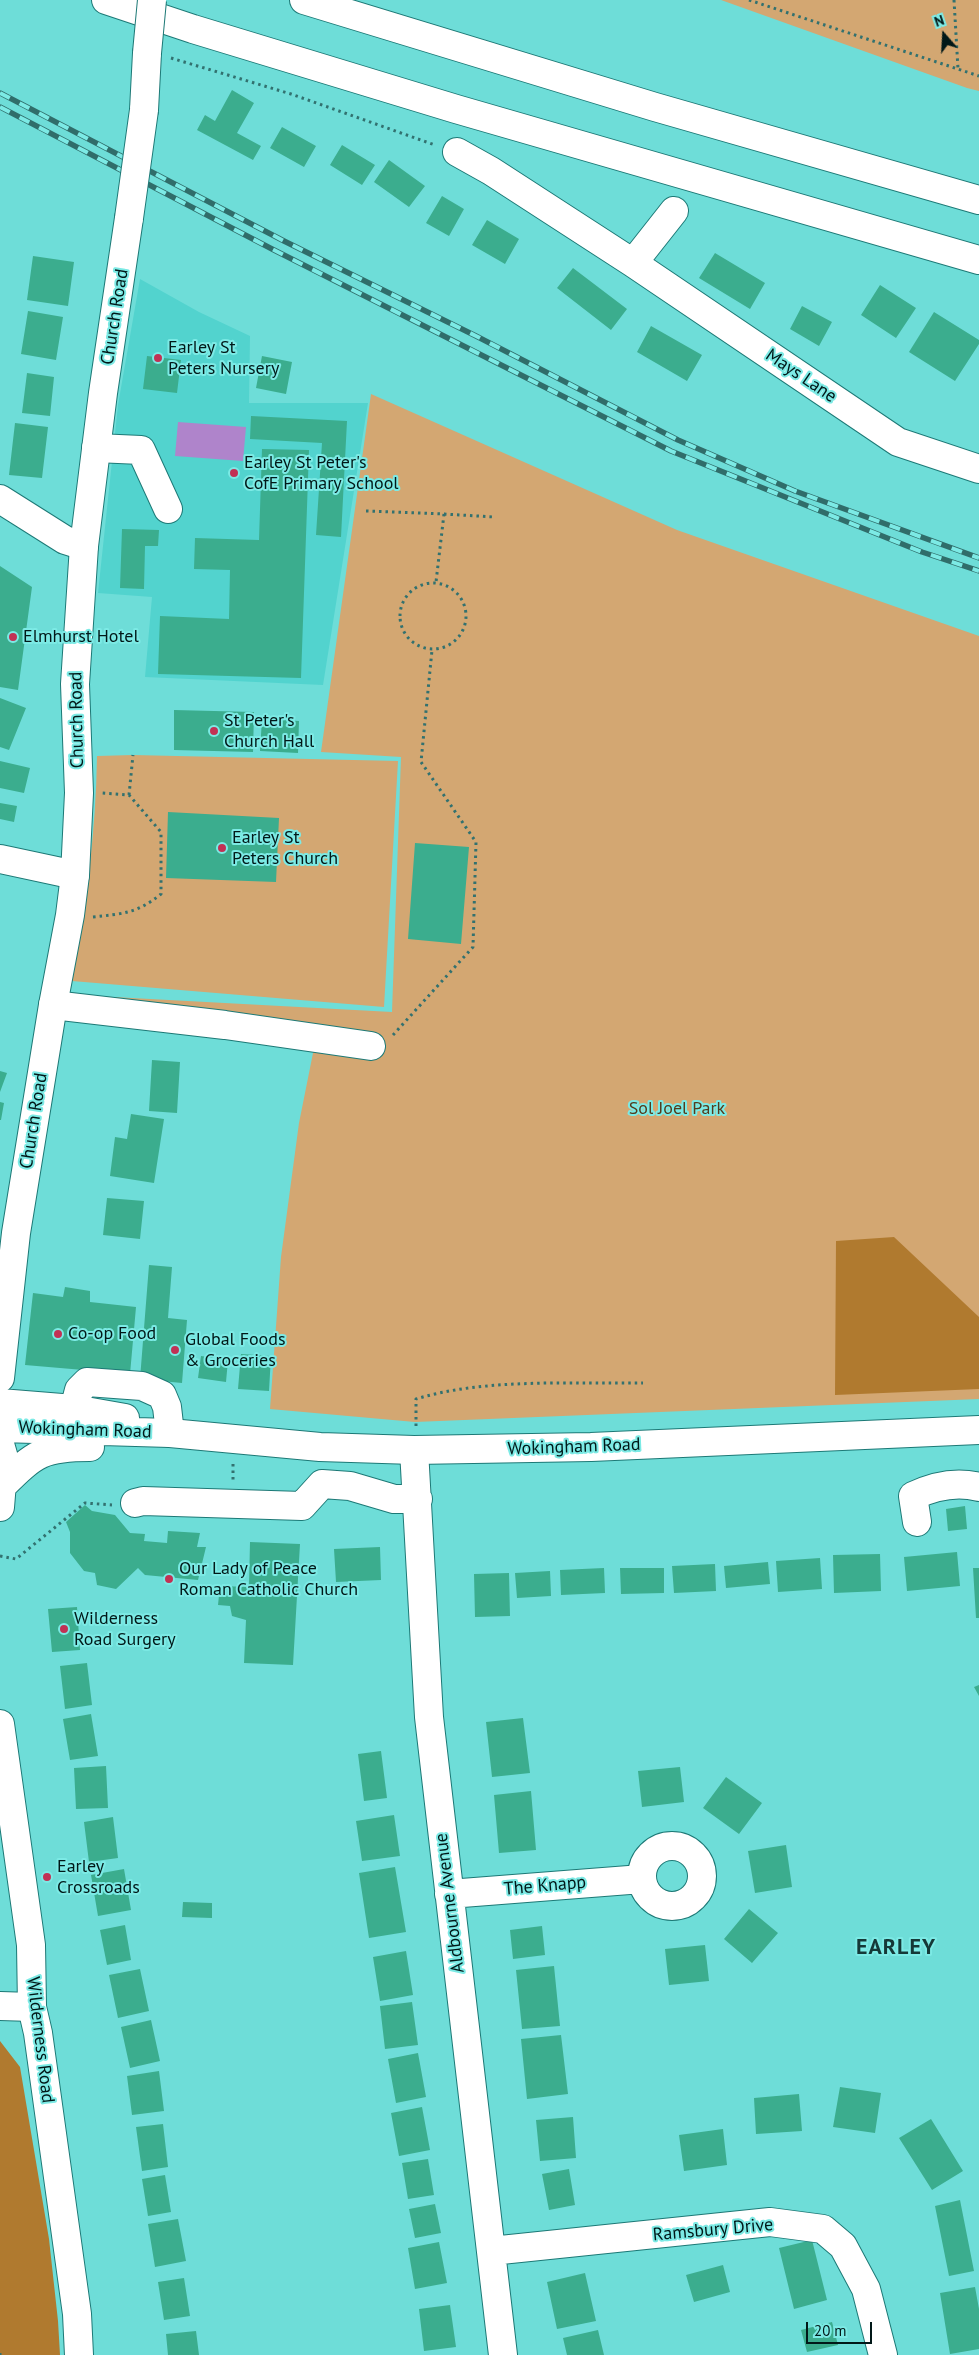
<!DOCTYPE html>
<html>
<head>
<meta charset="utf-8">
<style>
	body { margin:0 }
	#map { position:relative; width:979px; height:2355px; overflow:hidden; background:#6eddd8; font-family:"PT Sans",sans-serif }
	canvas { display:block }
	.north { position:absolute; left:919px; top:10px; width:50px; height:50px; -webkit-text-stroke:4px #7ceae5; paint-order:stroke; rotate:341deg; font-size:14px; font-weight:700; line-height:20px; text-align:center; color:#011818 }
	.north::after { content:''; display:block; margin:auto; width:18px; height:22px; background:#011818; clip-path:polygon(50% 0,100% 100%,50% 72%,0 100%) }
	.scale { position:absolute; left:806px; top:2322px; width:66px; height:22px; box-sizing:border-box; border:2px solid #011818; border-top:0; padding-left:6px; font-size:15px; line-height:18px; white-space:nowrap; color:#011818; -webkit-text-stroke:4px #7ceae5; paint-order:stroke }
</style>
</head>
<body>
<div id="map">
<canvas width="979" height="2355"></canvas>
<div class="north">N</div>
<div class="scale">20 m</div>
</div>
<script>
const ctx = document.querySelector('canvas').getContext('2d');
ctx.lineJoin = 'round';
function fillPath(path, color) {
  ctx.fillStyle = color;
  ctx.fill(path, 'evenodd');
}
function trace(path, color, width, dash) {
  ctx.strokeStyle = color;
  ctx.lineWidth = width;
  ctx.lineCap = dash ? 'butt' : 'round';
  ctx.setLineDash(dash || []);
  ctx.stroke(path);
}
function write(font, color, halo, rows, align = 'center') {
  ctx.font = font + ' "PT Sans",sans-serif';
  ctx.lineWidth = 4;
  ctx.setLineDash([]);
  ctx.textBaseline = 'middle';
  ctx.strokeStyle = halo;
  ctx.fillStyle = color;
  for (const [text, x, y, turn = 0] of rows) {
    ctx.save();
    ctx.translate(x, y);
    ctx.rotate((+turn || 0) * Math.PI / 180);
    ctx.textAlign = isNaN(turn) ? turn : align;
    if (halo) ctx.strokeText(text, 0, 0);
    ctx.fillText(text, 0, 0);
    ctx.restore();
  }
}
const built = new Path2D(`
	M 140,279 L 199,312 L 250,336 L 249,403 L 368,403 L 323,685 L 145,677 L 152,597 L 98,593 L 118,405 Z`);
const green = new Path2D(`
	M 721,0 L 979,0 L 979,91 L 967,88 Z
	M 371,394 L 677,530 L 979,636 L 979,1399 L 415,1422 L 270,1409 L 281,1257 L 299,1123 L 314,1048 L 71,1021 L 76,995 L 392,1012 L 401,757 L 321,752 Z
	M 133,755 L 398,761 L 384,1007 L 72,981 C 86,907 96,831 97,756 Z`);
const forest = new Path2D(`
	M 894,1237 L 979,1317 L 979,1389 L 835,1395 L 836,1241 Z
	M 0,2041 L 20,2067 L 49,2239 L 58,2321 L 60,2355 L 0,2355 Z`);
const water = new Path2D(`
	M 178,422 L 246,427 L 243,461 L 175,456 Z`);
const building = new Path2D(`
	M 232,90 L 254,103 L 237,133 L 261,146 L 253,160 L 197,130 L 205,115 L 215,121 Z
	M 282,127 L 316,146 L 304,167 L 270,148 Z
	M 342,145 L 375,165 L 362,185 L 330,165 Z
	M 389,160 L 425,186 L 409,207 L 374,182 Z
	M 442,196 L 464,209 L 449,236 L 426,223 Z
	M 487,220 L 519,239 L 505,264 L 472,245 Z
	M 715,253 L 765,283 L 750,309 L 699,278 Z
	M 33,256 L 74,262 L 68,306 L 27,300 Z
	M 573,268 L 627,309 L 611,330 L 557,288 Z
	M 880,285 L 916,308 L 896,338 L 861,315 Z
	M 802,306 L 832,322 L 819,346 L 790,329 Z
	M 28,311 L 63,317 L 56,360 L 21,354 Z
	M 934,312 L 979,340 L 979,344 L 955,381 L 909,352 Z
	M 651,326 L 702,355 L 687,381 L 637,352 Z
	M 147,356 L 181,360 L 177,393 L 143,389 Z
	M 262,356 L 292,362 L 286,394 L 256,388 Z
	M 27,373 L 54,377 L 50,416 L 22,413 Z
	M 251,416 L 347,421 L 341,537 L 316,535 L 322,443 L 250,439 Z
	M 15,423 L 48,427 L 42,478 L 9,475 Z
	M 262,449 L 309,450 L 301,678 L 158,674 L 160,616 L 229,619 L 230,570 L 194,569 L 195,538 L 259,540 Z
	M 122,529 L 159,530 L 158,546 L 145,546 L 144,589 L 120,588 Z
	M 0,566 L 32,587 L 18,690 L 0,687 Z
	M 0,698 L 26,708 L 9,750 L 0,747 Z
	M 174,710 L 254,712 L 253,752 L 174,750 Z
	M 262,719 L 299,721 L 298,753 L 260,751 Z
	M 0,761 L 30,768 L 24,793 L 0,788 Z
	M 0,803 L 17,806 L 14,822 L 0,819 Z
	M 168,812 L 279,818 L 276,882 L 166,878 Z
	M 415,843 L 469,847 L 461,944 L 408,939 Z
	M 152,1060 L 180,1062 L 177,1113 L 149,1111 Z
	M 0,1071 L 7,1073 L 0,1092 Z
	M 0,1102 L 4,1103 L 1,1120 L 0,1120 Z
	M 131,1114 L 164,1119 L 154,1183 L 110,1176 L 115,1137 L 127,1139 Z
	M 107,1198 L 144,1201 L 140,1239 L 103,1235 Z
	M 149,1265 L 172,1267 L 168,1318 L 187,1320 L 182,1383 L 140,1379 Z
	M 65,1287 L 90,1291 L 90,1302 L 136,1307 L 130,1374 L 25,1365 L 33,1293 L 63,1297 Z
	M 241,1354 L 271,1356 L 269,1391 L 238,1389 Z
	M 201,1356 L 228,1360 L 226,1382 L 198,1378 Z
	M 85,1505 L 92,1511 L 115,1515 L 130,1533 L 145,1534 L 144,1541 L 167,1543 L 168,1531 L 200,1533 L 197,1547 L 206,1547 L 198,1580 L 145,1575 L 138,1568 L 116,1589 L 97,1585 L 95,1573 L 84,1571 L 70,1553 L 70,1532 L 66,1522 Z
	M 965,1506 L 967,1529 L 948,1531 L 946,1509 Z
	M 250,1542 L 300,1544 L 293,1665 L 244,1663 L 246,1620 L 232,1616 L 230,1606 L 218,1605 L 220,1586 L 249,1587 Z
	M 380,1547 L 381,1580 L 336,1582 L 334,1549 Z
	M 957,1552 L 960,1586 L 907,1591 L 904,1557 Z
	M 880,1554 L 881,1591 L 834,1593 L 833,1555 Z
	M 820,1558 L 822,1589 L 778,1592 L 776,1561 Z
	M 768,1562 L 770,1584 L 726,1588 L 724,1566 Z
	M 715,1564 L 716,1591 L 674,1593 L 672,1566 Z
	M 604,1568 L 605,1593 L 561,1595 L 560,1570 Z
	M 620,1568 L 664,1568 L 664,1593 L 621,1594 Z
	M 973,1568 L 979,1568 L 979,1618 L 976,1618 Z
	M 550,1571 L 551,1596 L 517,1598 L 515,1573 Z
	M 509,1573 L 510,1616 L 475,1617 L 474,1574 Z
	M 77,1607 L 80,1650 L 52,1652 L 48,1609 Z
	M 87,1663 L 92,1705 L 65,1709 L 60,1666 Z
	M 979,1685 L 979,1696 L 974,1687 Z
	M 91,1714 L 98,1756 L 70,1760 L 63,1719 Z
	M 523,1718 L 530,1773 L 492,1777 L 486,1722 Z
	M 381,1751 L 387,1798 L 364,1801 L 358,1754 Z
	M 106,1766 L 108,1808 L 76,1809 L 74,1768 Z
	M 680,1767 L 684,1802 L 642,1807 L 638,1771 Z
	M 726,1777 L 762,1803 L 739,1834 L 703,1808 Z
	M 531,1791 L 536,1850 L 499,1853 L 494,1795 Z
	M 394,1815 L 400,1856 L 362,1861 L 356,1821 Z
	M 113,1817 L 118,1858 L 89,1862 L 84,1822 Z
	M 786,1845 L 792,1887 L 755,1893 L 748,1851 Z
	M 395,1867 L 406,1932 L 369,1938 L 359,1873 Z
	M 124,1869 L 131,1910 L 98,1916 L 91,1875 Z
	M 183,1902 L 212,1903 L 212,1918 L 182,1917 Z
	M 749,1909 L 778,1933 L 752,1963 L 724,1939 Z
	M 125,1925 L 131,1960 L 107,1965 L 100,1930 Z
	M 542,1926 L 545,1955 L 513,1959 L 510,1930 Z
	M 705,1945 L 709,1981 L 669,1985 L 665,1949 Z
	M 406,1951 L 413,1995 L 380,2001 L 373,1957 Z
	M 554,1966 L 560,2026 L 522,2029 L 516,1970 Z
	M 140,1969 L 149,2011 L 118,2018 L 109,1975 Z
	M 412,2002 L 418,2045 L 385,2049 L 380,2006 Z
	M 151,2020 L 160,2061 L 130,2068 L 121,2027 Z
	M 561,2035 L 568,2094 L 527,2099 L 521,2039 Z
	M 418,2053 L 426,2097 L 396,2103 L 388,2059 Z
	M 159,2071 L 164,2111 L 132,2115 L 127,2076 Z
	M 840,2087 L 881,2093 L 875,2133 L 833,2127 Z
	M 799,2094 L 802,2131 L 756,2134 L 754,2098 Z
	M 422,2107 L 430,2150 L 399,2156 L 391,2113 Z
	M 573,2117 L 576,2158 L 540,2161 L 536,2120 Z
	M 931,2119 L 963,2171 L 932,2190 L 899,2138 Z
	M 163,2124 L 168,2167 L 142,2171 L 136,2127 Z
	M 723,2129 L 727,2165 L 684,2171 L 679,2135 Z
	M 428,2159 L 434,2195 L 408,2199 L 402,2163 Z
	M 569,2169 L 575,2205 L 549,2210 L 542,2174 Z
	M 165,2175 L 171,2212 L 148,2216 L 142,2179 Z
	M 960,2200 L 974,2271 L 949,2276 L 935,2206 Z
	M 435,2204 L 441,2233 L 415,2238 L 409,2209 Z
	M 178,2219 L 186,2261 L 155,2267 L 148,2224 Z
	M 812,2240 L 827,2300 L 794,2309 L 779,2248 Z
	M 439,2242 L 447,2283 L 415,2289 L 408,2248 Z
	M 723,2265 L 730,2292 L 694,2302 L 686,2275 Z
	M 585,2273 L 596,2321 L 557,2329 L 547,2282 Z
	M 184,2278 L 190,2316 L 164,2320 L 158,2282 Z
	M 975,2287 L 979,2309 L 979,2349 L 950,2354 L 940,2293 Z
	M 450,2305 L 456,2347 L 424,2351 L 419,2309 Z
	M 832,2322 L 838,2345 L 807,2352 L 801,2330 Z
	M 598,2330 L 604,2355 L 567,2355 L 563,2338 Z
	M 196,2331 L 199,2355 L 168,2355 L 166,2334 Z`);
const path = new Path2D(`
	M 749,0 L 979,76
	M 954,0 L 958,69
	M 171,58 L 291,94 L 435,145
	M 366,511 L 444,514 L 436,582
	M 444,514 L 494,517
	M400 616a33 33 0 1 1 66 0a33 33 0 1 1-66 0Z
	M 129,795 L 133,755
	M 93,917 C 122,914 138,913 161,894 L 161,832 L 129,795 L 102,793
	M 393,1035 L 473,947 L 476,842 L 421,762 L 432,650
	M 416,1426 L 416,1399 C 485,1378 570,1384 643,1383
	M 233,1464 L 233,1481
	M 0,1556 L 16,1559 L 85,1503 L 112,1505
	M 0,2353 L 0,2355`);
const minor = new Path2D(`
	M 457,152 L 491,171 L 633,263 L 898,442 L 979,469
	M 633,263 L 674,211
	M 96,448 L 141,450 L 168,509
	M 0,499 L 65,540 L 84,546
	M 0,859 L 75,875
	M 53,1005 L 225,1025 L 371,1046
	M 74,1409 L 79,1390 L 87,1382 L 142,1386 L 162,1395 L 167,1407 L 170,1433
	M 414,1450 L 429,1717 L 503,2355
	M 135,1503 L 143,1501 L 302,1506 L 322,1484 L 350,1486 L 394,1499 L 418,1499
	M 917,1522 L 913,1496 C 934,1486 956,1481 979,1487
	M642 1876a30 30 0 1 1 60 0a30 30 0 1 1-60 0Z
	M 449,1894 L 642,1879
	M 0,2006 L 32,2007
	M 491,2251 L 770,2222 L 823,2229 L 843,2246 L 866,2289 L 883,2355`);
const major = new Path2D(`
	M 106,0 L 193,29 L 456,109 L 979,260
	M 304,0 L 655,107 L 979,200
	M 144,110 L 147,53
	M 0,1378 L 16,1233 L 53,1005 L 70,915 L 75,875 L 79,793 L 75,684 L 84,546 L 103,393 L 129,218
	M 0,1403 L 74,1409 L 125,1418
	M 0,1428 L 170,1433 L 320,1447 L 414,1450 L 591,1447 L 979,1430
	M 0,1444 L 4,1458 L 0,1507
	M 2,1486 C 35,1453 43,1447 90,1447
	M 0,1724 L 31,1945 L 32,2007 L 38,2033 L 77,2314 L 79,2355`);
const rail = new Path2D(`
	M 0,93 L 284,241 L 476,336 L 678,440 L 795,491 L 979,558
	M 0,107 L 272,249 L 671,451 L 922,552 L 979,571`);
const majorBridge = new Path2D(`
	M 147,53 L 152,0
	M 129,218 L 144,110`);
const markers = [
	[158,358,5,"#c13154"],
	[234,473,5,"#c13154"],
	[13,637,5,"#c13154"],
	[214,731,5,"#c13154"],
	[222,848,5,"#c13154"],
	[58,1334,5,"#c13154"],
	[175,1350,5,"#c13154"],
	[169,1579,5,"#c13154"],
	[64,1629,5,"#c13154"],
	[47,1877,5,"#c13154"]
];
const streetNames = [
	["Church Road",115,317,-81],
	["Mays Lane",801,376,34],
	["Church Road",77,720,-91],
	["Church Road",34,1121,-81],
	["Wokingham Road",85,1430,2],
	["Wokingham Road",574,1447,-2],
	["The Knapp",545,1886,-5],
	["Aldbourne Avenue",450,1903,-97],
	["Wilderness Road",40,2040,83],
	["Ramsbury Drive",713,2230,-5]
];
const poiNames = [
	["Earley St",168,348],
	["Peters Nursery",168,369],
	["Earley St Peter's",244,463],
	["CofE Primary School",244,484],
	["Elmhurst Hotel",23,637],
	["St Peter's",224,721],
	["Church Hall",224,742],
	["Earley St",232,838],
	["Peters Church",232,859],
	["Co-op Food",68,1334],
	["Global Foods",185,1340],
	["& Groceries",185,1361],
	["Our Lady of Peace",179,1569],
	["Roman Catholic Church",179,1590],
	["Wilderness",74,1619],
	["Road Surgery",74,1640],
	["Earley",57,1867],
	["Crossroads",57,1888]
];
const parkNames = [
	["Sol Joel Park",677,1109]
];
const districtNames = [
	["EARLEY",896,1948]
];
fillPath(built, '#52d3ce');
fillPath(green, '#d3a772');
fillPath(forest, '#b07a2f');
fillPath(water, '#af84cb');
fillPath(building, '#3bad8e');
trace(minor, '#1d7976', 30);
trace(major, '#1d7976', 30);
trace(path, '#32716f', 3, [2.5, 4]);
trace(minor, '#fff', 28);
trace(major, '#fff', 28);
trace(rail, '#306d6a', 5.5);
trace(rail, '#7ceae5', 4, [11]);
trace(majorBridge, '#1d7976', 30, []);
trace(majorBridge, '#fff', 28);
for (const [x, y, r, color] of markers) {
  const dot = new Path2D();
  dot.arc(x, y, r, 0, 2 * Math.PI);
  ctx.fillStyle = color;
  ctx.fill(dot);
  trace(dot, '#7ceae5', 2);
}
write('18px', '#011818', '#7ceae5', streetNames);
write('18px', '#011818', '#7ceae5', poiNames, 'left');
write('18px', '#533b1c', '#7ceae5', parkNames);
ctx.letterSpacing = '1px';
write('bold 22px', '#153837', '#7ceae5', districtNames);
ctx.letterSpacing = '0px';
</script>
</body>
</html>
